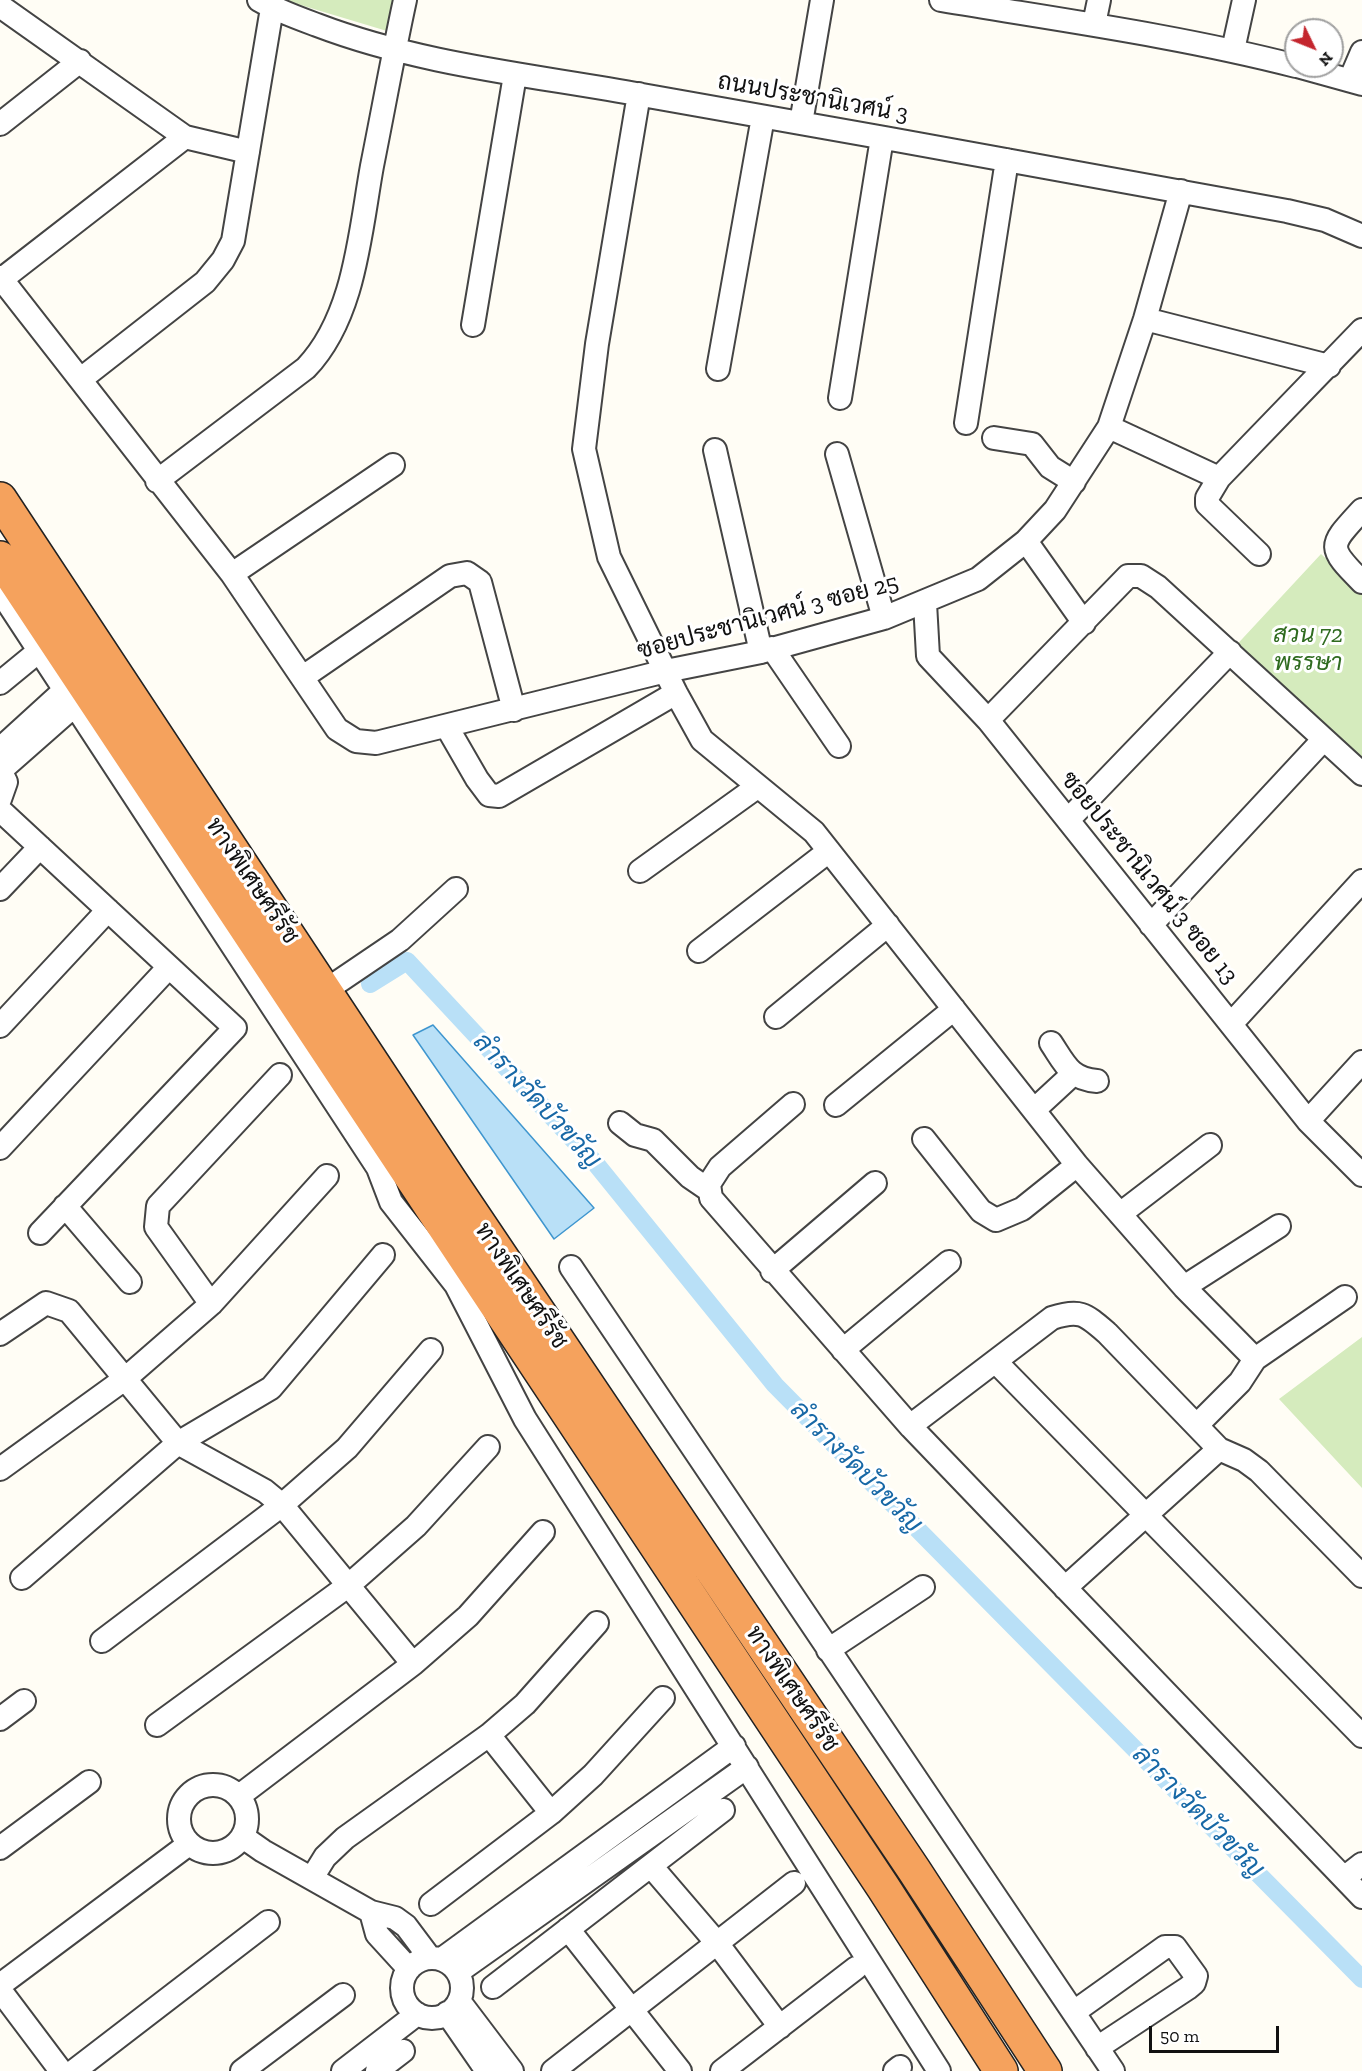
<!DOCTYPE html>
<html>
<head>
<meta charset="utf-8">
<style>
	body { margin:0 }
	#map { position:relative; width:1362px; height:2071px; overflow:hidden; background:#fffdf5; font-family:"Zilla Slab",serif }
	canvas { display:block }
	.north { position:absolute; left:1284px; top:18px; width:60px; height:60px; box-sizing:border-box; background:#fff; border:2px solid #a0a0a0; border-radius:50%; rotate:133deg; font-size:16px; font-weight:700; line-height:24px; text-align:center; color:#111 }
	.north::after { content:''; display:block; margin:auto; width:21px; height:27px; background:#c4262e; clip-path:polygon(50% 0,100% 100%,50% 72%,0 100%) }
	.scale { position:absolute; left:1149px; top:2026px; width:130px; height:27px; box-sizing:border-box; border:3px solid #111; border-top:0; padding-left:8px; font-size:18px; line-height:21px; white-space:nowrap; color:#111; -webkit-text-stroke:4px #fff; paint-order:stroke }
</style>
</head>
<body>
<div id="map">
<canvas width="1362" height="2071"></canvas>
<div class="north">N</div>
<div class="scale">50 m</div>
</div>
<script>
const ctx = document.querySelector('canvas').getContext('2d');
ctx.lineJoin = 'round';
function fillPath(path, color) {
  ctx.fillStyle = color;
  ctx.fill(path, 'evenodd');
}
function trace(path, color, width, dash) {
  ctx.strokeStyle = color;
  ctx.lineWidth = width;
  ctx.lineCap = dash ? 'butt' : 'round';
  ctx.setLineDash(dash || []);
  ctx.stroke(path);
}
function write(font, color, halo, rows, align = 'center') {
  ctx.font = font + ' "Zilla Slab",Sarabun,serif';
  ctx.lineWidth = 6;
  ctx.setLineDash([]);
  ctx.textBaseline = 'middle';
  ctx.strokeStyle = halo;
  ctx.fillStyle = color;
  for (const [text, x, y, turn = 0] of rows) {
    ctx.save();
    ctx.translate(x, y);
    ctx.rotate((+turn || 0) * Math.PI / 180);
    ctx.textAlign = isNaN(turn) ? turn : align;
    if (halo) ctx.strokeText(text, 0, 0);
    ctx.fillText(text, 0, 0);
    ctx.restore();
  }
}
const green = new Path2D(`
	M 284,0 L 392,0 L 387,31 Z
	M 1321,554 L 1362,592 L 1362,776 L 1230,652 Z
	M 1362,1337 L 1362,1488 L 1279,1399 Z`);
const water = new Path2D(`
	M 433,1025 L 594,1208 L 554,1239 L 413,1035 Z`);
const canal = new Path2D(`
	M 370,984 L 407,961 L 596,1164 L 775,1385 L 1362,1979`);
const minor = new Path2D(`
	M 259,0 C 278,11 298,18 317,25 C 422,65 533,75 642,95 C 857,133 1073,171 1287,211 L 1325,220 L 1362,236
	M 941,0 C 1060,20 1179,36 1296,66
	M 0,6 L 185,137 L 248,152
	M 1094,24 L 1099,0
	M 1233,50 L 1244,0
	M 1297,66 L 1362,84
	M 1350,80 L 1362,52
	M 639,94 L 597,344 L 584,449 L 609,557 L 676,693 L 702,740 L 814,832 L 1077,1165 L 1184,1287 L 1255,1359 L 1240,1382 L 1197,1425
	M 801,123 L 822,0
	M 0,124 L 80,61
	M 0,277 L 232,574 L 337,729 L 356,741 L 376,743 L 666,671 L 761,652 L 884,618 L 978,579 L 1026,541 L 1055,510 L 1109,427 L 1145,319 L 1181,191
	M 2,279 L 185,137
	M 1145,319 L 1329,366
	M 473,325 L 515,75
	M 718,369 L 763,117
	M 81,379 L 205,282 L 223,260 L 233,241 L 272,8
	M 840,398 L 882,138
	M 966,423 L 1007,160
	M 1109,427 L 1219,478
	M 994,438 L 1032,444 L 1050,467 L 1074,482
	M 715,450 L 761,652
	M 837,454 L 884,618
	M 157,481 L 306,368 C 355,317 360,232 372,166 C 383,111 393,55 405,0
	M 1362,510 C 1329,546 1326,546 1362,582
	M 1026,541 L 1084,623
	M 1259,554 L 1207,504 L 1207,498 L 1219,478 L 1362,330
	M 232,574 L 393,465
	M 0,591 L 378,1168 L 391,1202 L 456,1285 L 525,1419 L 939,2071
	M 925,603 L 928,656 L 988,720 L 1308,1121 L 1362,1175
	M 772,648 L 839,746
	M 303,677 L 450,576 L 467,573 L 480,582 L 514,710
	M 0,683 L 39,651
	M 988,720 L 1128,576 L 1141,576 L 1158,587 L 1362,774
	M 447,727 L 477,779 L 489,795 L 499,796 L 676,693
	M 0,749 L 65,690
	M 0,770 L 6,782 L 0,799
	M 0,771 L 75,705
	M 0,810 L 235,1028 L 40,1233
	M 1068,820 L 1230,652
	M 640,871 L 757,787
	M 0,889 L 40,847
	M 1151,925 L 1324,739
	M 699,951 L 829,851
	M 338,982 L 400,940 L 456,889
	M 776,1017 L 888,925
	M 1231,1024 L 1362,881
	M 0,1026 L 108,910
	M 1051,1043 C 1065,1064 1070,1079 1097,1081
	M 793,1104 L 720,1167 L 709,1184 L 711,1198 L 910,1426 L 1362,1897
	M 836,1105 L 954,1009
	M 1034,1110 L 1073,1074
	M 1308,1121 L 1362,1062
	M 620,1123 L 635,1135 L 653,1140 L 690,1177 L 709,1190
	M 924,1139 L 981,1211 L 996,1220 L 1022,1209 L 1077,1165
	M 0,1148 L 169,967
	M 65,1206 L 130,1282
	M 1120,1214 L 1210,1145
	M 571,1267 L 1113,2071
	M 772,1271 L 875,1183
	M 1184,1287 L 1279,1226
	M 211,1304 L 156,1227 L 158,1206 L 280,1075
	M 0,1334 L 46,1303 L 69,1311 L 178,1443 L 265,1491 L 282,1505 L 413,1664
	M 843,1350 L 949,1262
	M 1255,1359 L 1345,1297
	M 996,1362 L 1362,1736
	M 910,1426 L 1052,1318 C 1080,1309 1085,1314 1107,1333 L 1219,1449 L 1244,1460 L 1259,1471 L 1362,1576
	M 0,1469 L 126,1378 L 211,1304 L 327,1176
	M 22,1578 L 178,1443 L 271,1388 L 383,1255
	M 1065,1588 L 1219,1449
	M 102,1641 L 282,1505 L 347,1448 L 431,1350
	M 828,1650 L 923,1587
	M 0,1719 L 24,1701
	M 157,1725 L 349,1585 L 416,1526 L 488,1447
	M 489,1735 L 551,1813
	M179 1819a34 34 0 1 1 68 0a34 34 0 1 1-68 0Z
	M 239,1796 L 413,1664 L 468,1616 L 543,1532
	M 243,1837 L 263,1851 L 371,1912 L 395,1918 L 406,1926 L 430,1958
	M 0,1848 L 89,1782
	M 651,1866 L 717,1943 L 780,2027
	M 312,1878 L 325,1857 L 345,1838 L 489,1735 L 525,1704 L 597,1623
	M 1344,1878 L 1362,1864
	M 431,1904 L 551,1813 L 593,1775 L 663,1698
	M 371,1912 L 377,1934 L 409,1969
	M 568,1929 L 680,2071
	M402 1988a30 30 0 1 1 60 0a30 30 0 1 1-60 0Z
	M 442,1959 L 734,1746
	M 458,1972 L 747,1767
	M 0,1985 L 189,1844
	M 493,1987 L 723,1810
	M 0,1990 L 61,2071
	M 459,2001 L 512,2071
	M 1074,2012 L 1165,1947 L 1175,1947 L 1196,1976 L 1194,1983 L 1188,1988 L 1097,2048
	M 447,2013 L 487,2071
	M 74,2071 L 268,1922
	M 242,2071 L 343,1995
	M 343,2071 L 417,2014
	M 377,2071 L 403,2051
	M 553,2071 L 794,1883
	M 722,2071 L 856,1968
	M 895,2071 L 900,2067`);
const highway = new Path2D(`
	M 0,499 L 451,1182 L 914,1870 L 1045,2071
	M 0,558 L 883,1887 L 1001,2071`);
const streetNames = [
	["ถนนประชานิเวศน์ 3",813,98,10],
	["ซอยประชานิเวศน์ 3 ซอย 25",768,617,-15],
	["ซอยประชานิเวศน์ 3 ซอย 13",1149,878,51],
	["ทางพิเศษศรีรัช",252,881,56],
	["ทางพิเศษศรีรัช",521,1286,56],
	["ทางพิเศษศรีรัช",792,1689,56]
];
const parkNames = [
	["สวน 72",1308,635],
	["พรรษา",1308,663]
];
const waterNames = [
	["ลำรางวัดบัวขวัญ",537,1101,47],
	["ลำรางวัดบัวขวัญ",856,1467,45],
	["ลำรางวัดบัวขวัญ",1198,1812,45]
];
fillPath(green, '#d5ebbd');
fillPath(water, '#b9e0f7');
trace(water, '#3f96cf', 1.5);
trace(canal, '#b9e0f7', 18);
trace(minor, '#444', 26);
trace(highway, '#222', 36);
trace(minor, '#fff', 22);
trace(highway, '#f5a25d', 33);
write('24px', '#111', '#fff', streetNames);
write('italic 24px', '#2f6b1f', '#fff', parkNames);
write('italic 26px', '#1768a6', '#fff', waterNames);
</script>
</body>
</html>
